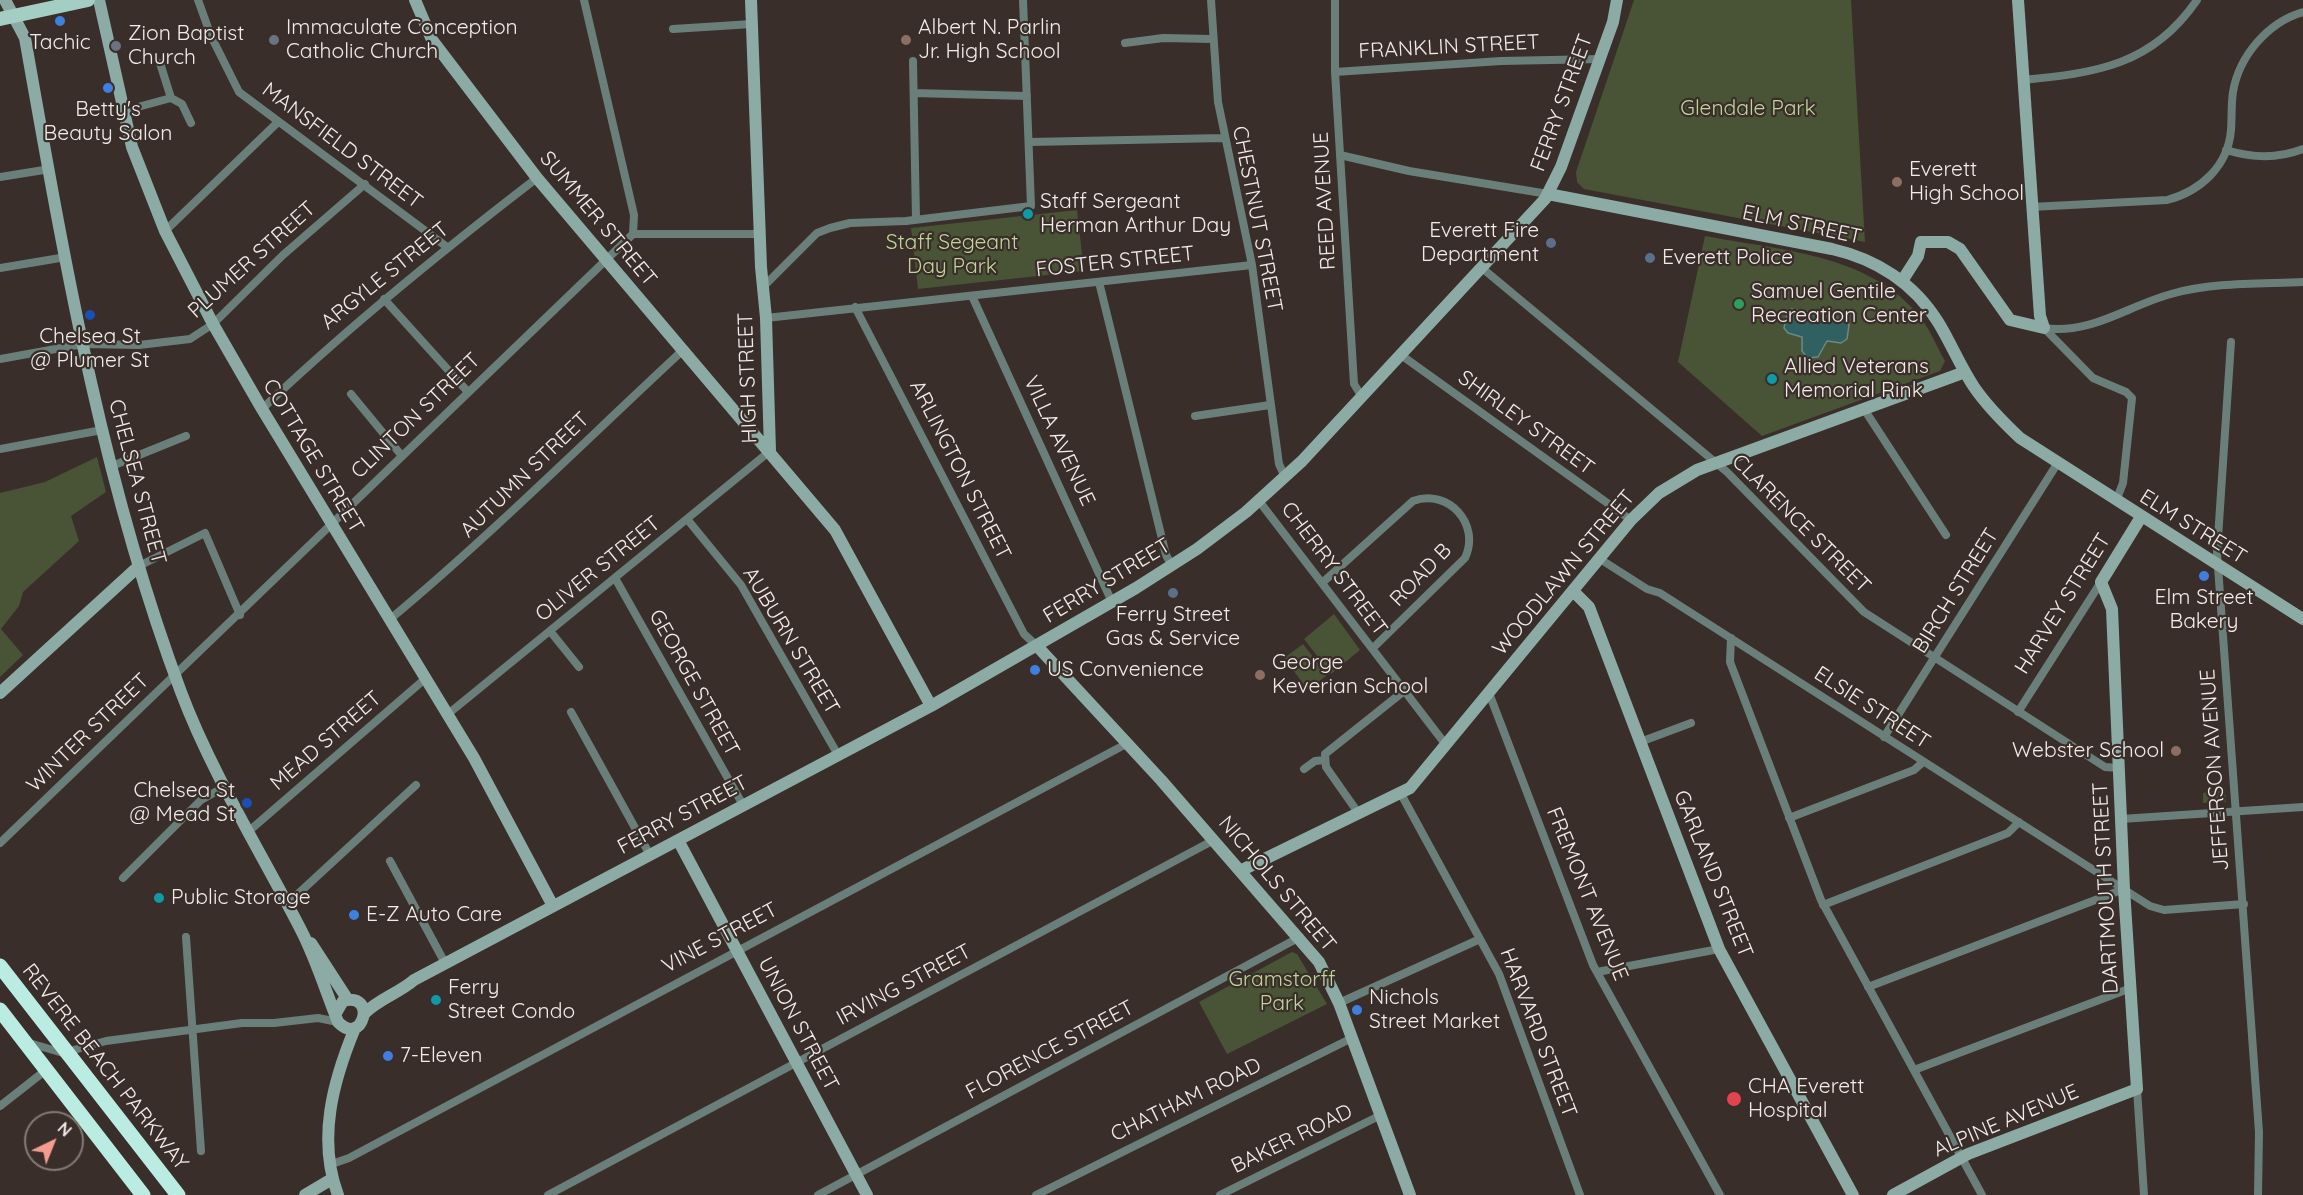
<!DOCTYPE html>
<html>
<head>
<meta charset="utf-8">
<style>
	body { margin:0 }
	#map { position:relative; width:2303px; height:1195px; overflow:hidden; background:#392e2a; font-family:Quicksand,sans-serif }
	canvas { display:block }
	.north { position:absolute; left:24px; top:1111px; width:60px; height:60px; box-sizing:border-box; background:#392e2a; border:2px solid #837a76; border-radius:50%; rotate:43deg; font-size:16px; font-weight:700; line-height:24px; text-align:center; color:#f2ebe8 }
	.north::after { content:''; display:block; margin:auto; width:21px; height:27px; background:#f59c90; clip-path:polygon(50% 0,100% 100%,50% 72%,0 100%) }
</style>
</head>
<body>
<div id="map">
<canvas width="2303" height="1195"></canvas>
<div class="north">N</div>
</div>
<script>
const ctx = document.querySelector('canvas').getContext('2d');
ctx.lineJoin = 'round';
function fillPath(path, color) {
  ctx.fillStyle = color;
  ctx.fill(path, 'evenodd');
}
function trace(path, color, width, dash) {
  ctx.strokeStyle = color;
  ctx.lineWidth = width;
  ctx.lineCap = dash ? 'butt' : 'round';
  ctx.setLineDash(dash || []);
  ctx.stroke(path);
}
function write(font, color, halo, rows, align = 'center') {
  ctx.font = font + ' Quicksand,sans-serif';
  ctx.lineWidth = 4.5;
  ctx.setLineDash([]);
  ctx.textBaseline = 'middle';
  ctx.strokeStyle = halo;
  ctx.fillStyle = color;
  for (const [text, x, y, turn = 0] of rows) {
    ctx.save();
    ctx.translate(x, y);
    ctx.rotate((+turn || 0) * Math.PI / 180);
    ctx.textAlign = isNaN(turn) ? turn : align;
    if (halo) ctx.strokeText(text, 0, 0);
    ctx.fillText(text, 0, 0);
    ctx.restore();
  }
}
const green = new Path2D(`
	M 1634,0 L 1851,0 L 1865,242 L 1584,189 L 1577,182 L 1576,172 Z
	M 1077,210 L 1084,271 L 918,289 L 911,228 Z
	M 1705,236 C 1777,250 1865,253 1917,313 C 1929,327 1936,345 1945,361 L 1940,371 L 1762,436 L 1678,362 Z
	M 97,457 L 106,492 L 71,516 L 79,541 L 23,592 L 19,606 L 1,629 L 23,655 L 0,677 L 0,493 L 45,482 Z
	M 1334,614 L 1360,650 L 1331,674 L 1304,639 Z
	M 1303,644 L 1327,675 L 1308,690 L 1284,658 Z
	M 2225,788 L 2226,802 L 2203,803 L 2203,793 Z
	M 1292,952 L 1297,954 L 1327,1004 L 1227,1054 L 1199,1002 Z`);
const water = new Path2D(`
	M 1791,309 L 1846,320 L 1849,325 L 1847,339 L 1841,343 L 1827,341 L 1818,357 L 1808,358 L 1802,351 L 1802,337 L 1788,333 L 1784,328 L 1787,313 Z`);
const street = new Path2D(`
	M 198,0 L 211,36 L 239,92 L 447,247
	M 1211,0 L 1218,102 L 1252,265 L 1279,464 L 1285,477
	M 1335,0 L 1335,72 L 1354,384 L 1362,397
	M 673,29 L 752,24
	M 1125,43 L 1163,38 L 1212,39
	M 913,61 L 916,219
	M 1335,72 L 1501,61 L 1600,59
	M 2022,80 C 2095,73 2152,66 2197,0
	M 914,93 L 1027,96
	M 171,98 L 182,104 L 191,123
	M 123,111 L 171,98 L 160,63
	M 1030,142 L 1223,138
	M 2226,150 C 2253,158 2277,159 2303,149
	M 1340,155 L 1409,171 L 1548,194
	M 0,177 L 50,169
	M 2031,207 L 2167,200 C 2201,191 2228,166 2231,130 C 2232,117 2231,105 2233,92 C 2239,56 2268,22 2303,12
	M 165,231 L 278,122
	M 633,234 L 761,234
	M 0,268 L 66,257
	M 1482,268 L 1727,472 L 1864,612 L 2105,767 L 2119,768
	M 1099,282 L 1166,555 L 1172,566
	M 763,287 L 817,233 L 830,228 L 850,223 L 906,221 L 1031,206 L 1023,0
	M 972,296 L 1112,602
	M 384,299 L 468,392
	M 855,307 L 1024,634 L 1037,646
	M 766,318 L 1252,265
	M 2044,328 C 2091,335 2127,306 2171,294 C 2212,282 2260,284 2303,282
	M 2044,328 L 2093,378 L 2126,392 L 2132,398 L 2123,483 L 2116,501
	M 2231,342 L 2217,553 L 2259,1132 L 2258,1195
	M 1401,355 L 1631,520
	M 0,359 L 83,344 L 139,345 L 190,339 L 213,324 L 283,255 L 365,184
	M 351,394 L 402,456
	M 262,409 C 349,326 442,251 537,178
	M 1864,409 L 1946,535
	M 1195,416 L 1270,405
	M 0,449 L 102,430
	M 112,466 L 186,436
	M 1259,501 L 1446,745
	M 687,519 L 741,585 L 838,755
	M 1600,559 L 1647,589 L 1660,593 L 2150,906 L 2164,910 L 2244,904
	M 139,566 L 205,533 L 240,615
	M 615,578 L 743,805
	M 1322,583 L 1413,501 C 1448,488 1481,524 1465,558 L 1373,648
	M 389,620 C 491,535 585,441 682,351
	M 550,631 L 579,667
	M 1731,638 L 1730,662 L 1821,900 L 1982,1195
	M 1489,693 L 1593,965 L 1720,1195
	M 571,712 L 650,855
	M 2018,712 L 2101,582
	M 448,714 L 770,451
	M 1884,737 L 2057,464
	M 1640,742 L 1691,723
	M 1304,769 L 1315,761 L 1324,760
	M 1401,794 L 1499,974 L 1580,1195
	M 1359,814 L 1326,767 L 1325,754 L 1404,691
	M 1789,818 L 1914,770 L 1923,762
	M 2121,819 L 2303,807
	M 249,831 L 426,678
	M 0,843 L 633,234 L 634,215 L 584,0
	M 390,861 L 445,963
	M 123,878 L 201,800 L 226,786
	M 287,904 L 416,785
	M 1823,905 L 2008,833 L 2019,822
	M 186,937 L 201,1151
	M 1597,972 L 1719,949
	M 1868,987 L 2124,889
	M 1339,1003 L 1480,939
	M 26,1042 L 63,1053 L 106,1041 L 242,1023 L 274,1023 L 318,1018 L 338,1022
	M 1914,1070 L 2131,988
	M 2137,1089 L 2144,1195
	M 0,1106 L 46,1070
	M 329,1165 L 349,1158 L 1128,743
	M 548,1195 L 1214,840
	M 818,1195 L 1300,937
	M 1036,1195 L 1352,1038
	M 1220,1195 L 1381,1115`);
const secondary = new Path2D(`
	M 5,0 L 25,38 C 64,258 102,482 181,692 C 211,772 262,854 301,930 C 316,959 326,992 338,1022 C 363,1048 378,991 343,1001 L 336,1013
	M 99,0 L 132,147 L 165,231 L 213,324 L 262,409 L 474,758 L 553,906
	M 415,0 L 432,40 L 537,178 L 835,530 L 931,706
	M 751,0 L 761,267 L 766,318 L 770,451
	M 1548,194 L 1832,249 C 1876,259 1914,283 1938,322 C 1951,343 1960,366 1974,387 C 1987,406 2003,422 2020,438 L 2303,619
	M 1902,281 L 1918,256 L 1921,242 L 1948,242 L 1960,249 L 2010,320 L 2044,328 L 2040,316 L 2018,0
	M 1574,592 L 1589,607 L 1719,949 L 1853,1195
	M 1037,646 L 1161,780 L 1319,962 L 1339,1003 L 1410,1195
	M 0,693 L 139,566
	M 678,840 L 867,1195
	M 1242,870 L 1410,788 L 1631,520 L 1659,493 L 1697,470 L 1965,372
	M 311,943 L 348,1000
	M 365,1013 C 379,999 399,993 414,980 L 931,706 L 1136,588 L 1197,549 L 1246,512 L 1302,461 L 1545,199 L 1561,167 L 1613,22 L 1617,0
	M 305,1195 L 332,1179
	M 338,1195 C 317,1139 333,1081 355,1028
	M 1893,1195 L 1968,1154 L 2137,1089 L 2124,889 L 2112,609 L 2101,582 L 2141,517`);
const primary = new Path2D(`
	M 0,19 L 88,0`);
const highway = new Path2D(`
	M 0,966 L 178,1195
	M 0,1010 L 143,1195`);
const markers = [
	[60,21,6,"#3f7fe0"],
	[274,40,6,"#6b7280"],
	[906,40,6,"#8d6e63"],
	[116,46,6,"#6b7280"],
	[108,88,6,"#3f7fe0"],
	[1897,182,6,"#8d6e63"],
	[1028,214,6,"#0f9aa8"],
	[1551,243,6,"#5c6f8a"],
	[1650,258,6,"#5c6f8a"],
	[1739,304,6,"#2e9e5b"],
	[90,315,6,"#1a4fb4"],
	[1772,379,6,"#0f9aa8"],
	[2204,576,6,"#3f7fe0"],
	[1173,593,6,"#5c6f8a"],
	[1035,670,6,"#3f7fe0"],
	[1260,675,6,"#8d6e63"],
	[2176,751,6,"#8d6e63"],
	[247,803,6,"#1a4fb4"],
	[159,898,6,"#0f9aa8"],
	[354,915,6,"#3f7fe0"],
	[436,1000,6,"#0f9aa8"],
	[1357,1010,6,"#3f7fe0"],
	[388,1056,6,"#3f7fe0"],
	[1734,1099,8,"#e0444e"]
];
const poiNames = [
	["Immaculate Conception",286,28],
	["Catholic Church",286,52],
	["Albert N. Parlin",918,28],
	["Jr. High School",918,52],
	["Zion Baptist",128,34],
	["Church",128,58],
	["Tachic",60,43,"center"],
	["Betty's",108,110,"center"],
	["Beauty Salon",108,134,"center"],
	["Everett",1909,170],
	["High School",1909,194],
	["Staff Sergeant",1040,202],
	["Herman Arthur Day",1040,226],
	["Everett Fire",1539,231,"right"],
	["Department",1539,255,"right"],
	["Everett Police",1662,258],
	["Samuel Gentile",1751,292],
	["Recreation Center",1751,316],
	["Chelsea St",90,337,"center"],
	["@ Plumer St",90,361,"center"],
	["Allied Veterans",1784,367],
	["Memorial Rink",1784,391],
	["Elm Street",2204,598,"center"],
	["Bakery",2204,622,"center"],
	["Ferry Street",1173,615,"center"],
	["Gas & Service",1173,639,"center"],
	["George",1272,663],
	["Keverian School",1272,687],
	["US Convenience",1047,670],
	["Webster School",2164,751,"right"],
	["Chelsea St",235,791,"right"],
	["@ Mead St",235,815,"right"],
	["Public Storage",171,898],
	["E-Z Auto Care",366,915],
	["Ferry",448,988],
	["Street Condo",448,1012],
	["Nichols",1369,998],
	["Street Market",1369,1022],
	["7-Eleven",400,1056],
	["CHA Everett",1748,1087],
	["Hospital",1748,1111]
];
const streetNames = [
	["FRANKLIN STREET",1449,47,-3],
	["FERRY STREET",1562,103,-70],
	["MANSFIELD STREET",342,146,37],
	["REED AVENUE",1325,201,-93],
	["SUMMER STREET",598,219,50],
	["CHESTNUT STREET",1257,219,79],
	["ELM STREET",1802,225,12],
	["PLUMER STREET",252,260,-42],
	["FOSTER STREET",1115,262,-6],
	["ARGYLE STREET",385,276,-39],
	["HIGH STREET",748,378,-92],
	["CLINTON STREET",416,416,-44],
	["SHIRLEY STREET",1526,423,36],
	["VILLA AVENUE",1059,441,65],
	["COTTAGE STREET",313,456,59],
	["ARLINGTON STREET",960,470,63],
	["AUTUMN STREET",525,475,-44],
	["CHELSEA STREET",137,482,75],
	["CLARENCE STREET",1801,524,45],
	["ELM STREET",2193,527,32],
	["OLIVER STREET",598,569,-39],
	["CHERRY STREET",1334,569,53],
	["WOODLAWN STREET",1564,573,-50],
	["ROAD B",1421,575,-46],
	["FERRY STREET",1107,581,-31],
	["BIRCH STREET",1956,591,-58],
	["HARVEY STREET",2063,604,-58],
	["AUBURN STREET",791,641,59],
	["GEORGE STREET",694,683,61],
	["ELSIE STREET",1872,708,33],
	["WINTER STREET",88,733,-44],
	["MEAD STREET",326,741,-41],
	["JEFFERSON AVENUE",2215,770,-94],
	["FERRY STREET",683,815,-28],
	["GARLAND STREET",1713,874,68],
	["NICHOLS STREET",1277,884,50],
	["DARTMOUTH STREET",2106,888,-93],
	["FREMONT AVENUE",1587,894,68],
	["VINE STREET",720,938,-28],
	["IRVING STREET",904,985,-28],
	["UNION STREET",798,1024,62],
	["HARVARD STREET",1538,1033,69],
	["FLORENCE STREET",1050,1050,-28],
	["REVERE BEACH PARKWAY",105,1067,52],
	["CHATHAM ROAD",1186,1100,-26],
	["ALPINE AVENUE",2006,1121,-23],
	["BAKER ROAD",1292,1139,-26]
];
const parkNames = [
	["Glendale Park",1748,109],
	["Staff Segeant",952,243],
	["Day Park",952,267],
	["Gramstorff",1282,980],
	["Park",1282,1004]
];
fillPath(green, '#495335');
fillPath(water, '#306060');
trace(water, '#6a8a89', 1.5);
trace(street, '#6b7f7a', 8);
trace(secondary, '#8caba4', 12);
trace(primary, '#a4cdc4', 14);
trace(highway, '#baece1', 15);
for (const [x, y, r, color] of markers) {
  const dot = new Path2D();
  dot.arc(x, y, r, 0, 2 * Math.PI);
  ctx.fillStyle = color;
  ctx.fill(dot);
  trace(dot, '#392e2a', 2);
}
write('21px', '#f2ebe8', '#392e2a', poiNames, 'left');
write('21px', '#f2ebe8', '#392e2a', streetNames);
write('21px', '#c1d599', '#392e2a', parkNames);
</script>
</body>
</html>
